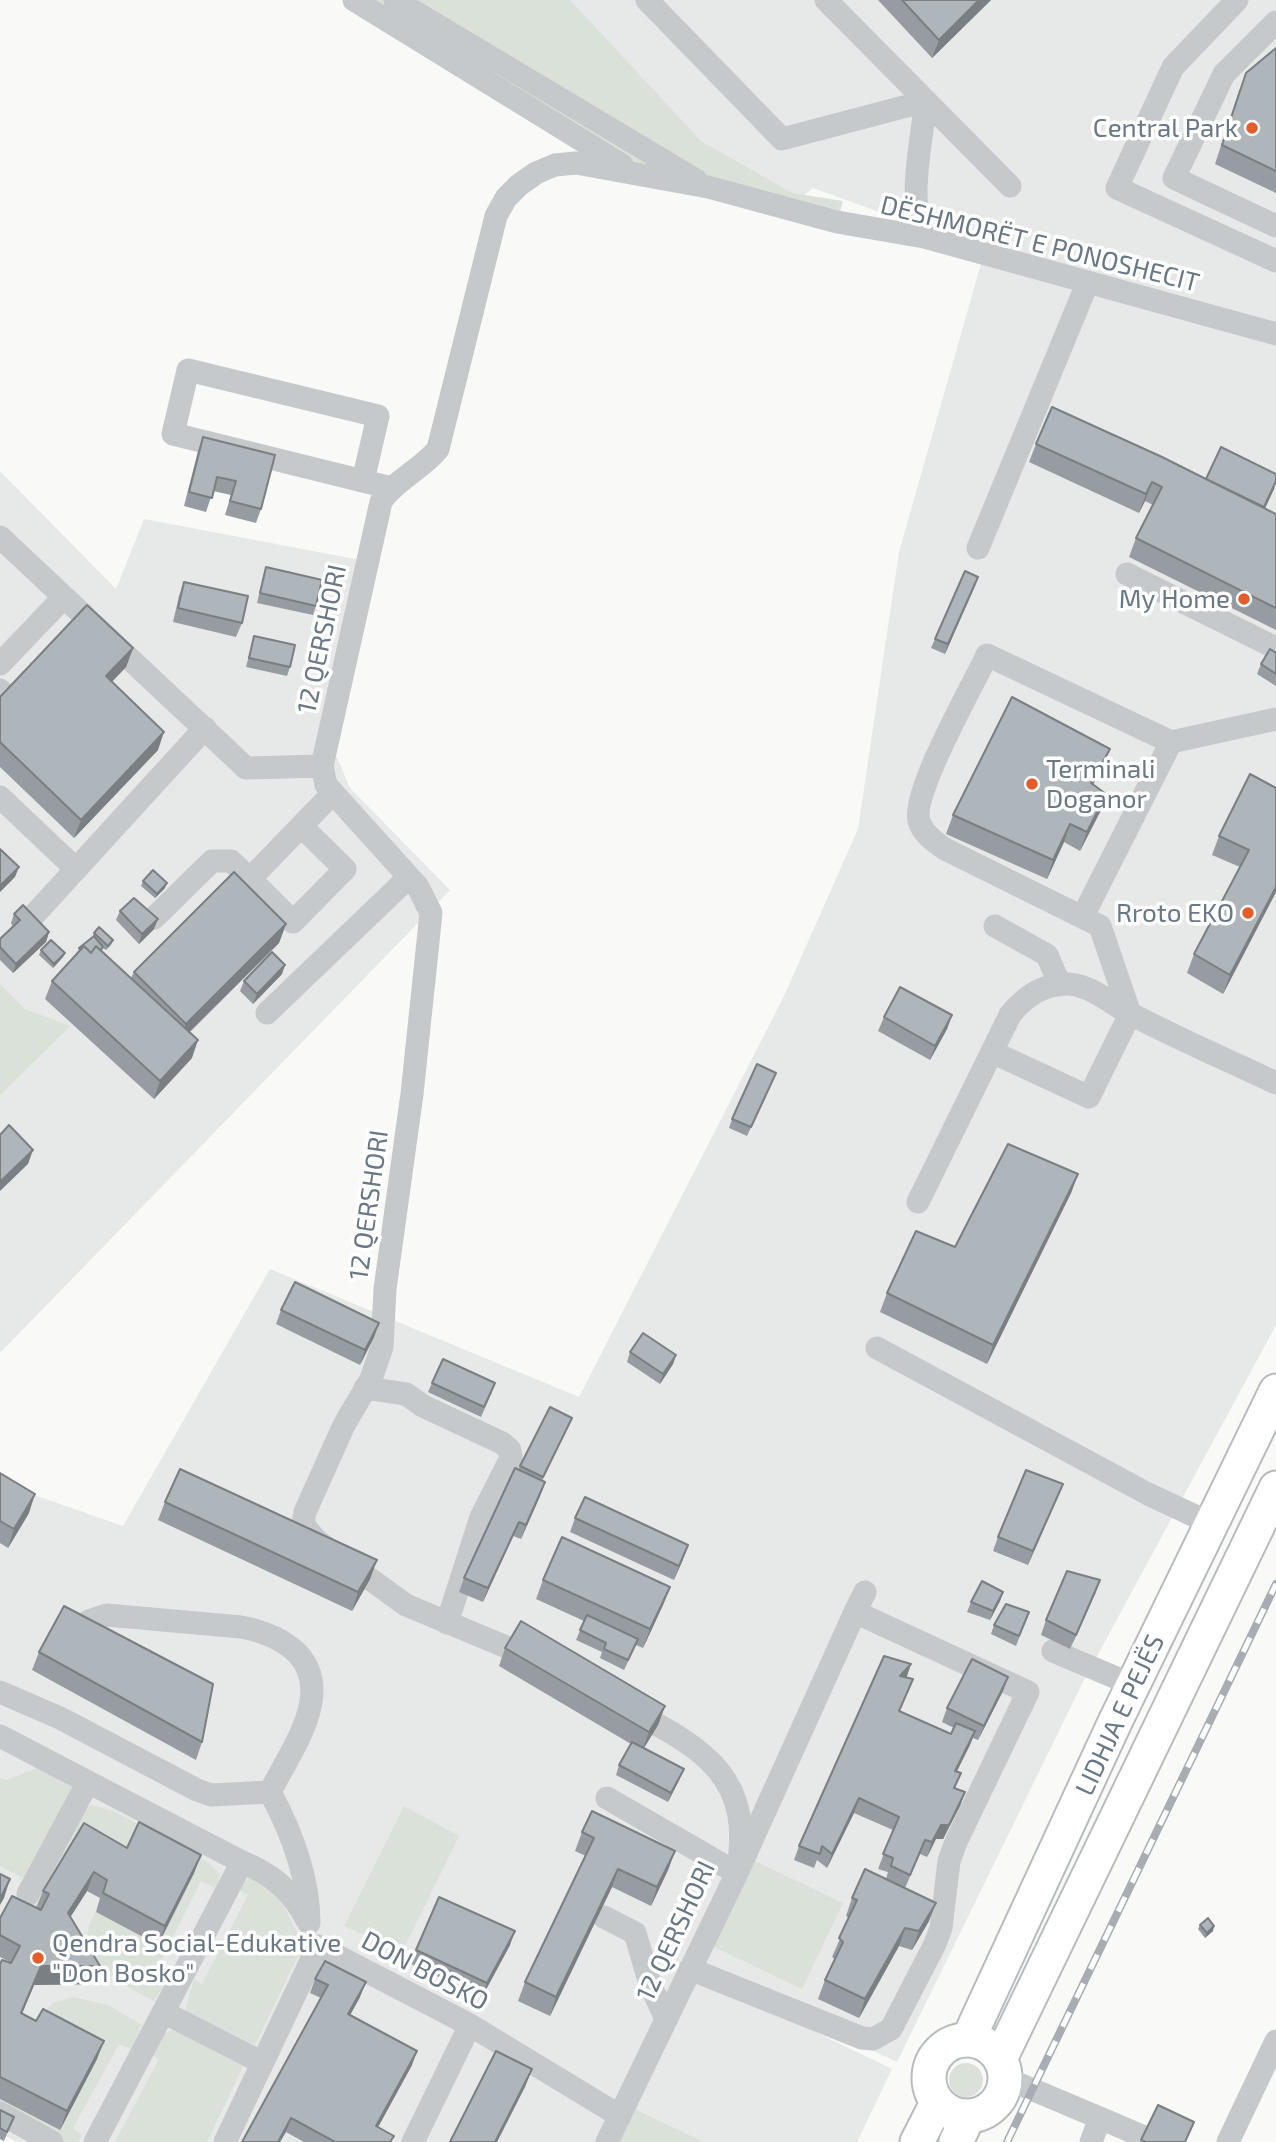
<!DOCTYPE html>
<html>
<head>
<meta charset="utf-8">
<style>
	body { margin:0 }
	canvas { display:block; background:#f9f9f7 }
</style>
</head>
<body>
<canvas width="1276" height="2142"></canvas>
<script>
const ctx = document.querySelector('canvas').getContext('2d');
ctx.lineJoin = 'round';
function fillPath(path, color) {
  ctx.fillStyle = color;
  ctx.fill(path, 'evenodd');
}
function trace(path, color, width, dash) {
  ctx.strokeStyle = color;
  ctx.lineWidth = width;
  ctx.lineCap = dash ? 'butt' : 'round';
  ctx.setLineDash(dash || []);
  ctx.stroke(path);
}
function write(font, color, halo, rows, align = 'center') {
  ctx.font = font + ' "Exo 2",sans-serif';
  ctx.lineWidth = 7;
  ctx.setLineDash([]);
  ctx.textBaseline = 'middle';
  ctx.strokeStyle = halo;
  ctx.fillStyle = color;
  for (const [text, x, y, turn = 0] of rows) {
    ctx.save();
    ctx.translate(x, y);
    ctx.rotate((+turn || 0) * Math.PI / 180);
    ctx.textAlign = isNaN(turn) ? turn : align;
    if (halo) ctx.strokeText(text, 0, 0);
    ctx.fillText(text, 0, 0);
    ctx.restore();
  }
}
const built = new Path2D(`
	M 561,0 L 1276,0 L 1276,331 L 983,250 L 813,188 L 798,200 L 701,141 Z
	M 982,260 L 1276,337 L 1276,1325 L 1082,1684 L 897,2062 L 694,1968 L 609,2142 L 17,2142 L 0,2133 L 0,1483 L 123,1526 L 270,1269 L 579,1397 L 784,996 L 858,829 L 899,552 Z
	M 0,471 L 116,589 L 144,519 L 371,562 L 335,753 L 350,788 L 450,890 L 0,1353 Z
	M 696,1974 L 892,2069 L 857,2142 L 704,2142 L 631,2107 Z`);
const green = new Path2D(`
	M 364,0 L 570,0 L 701,141 L 792,193 L 843,201 L 837,222 L 628,173 Z
	M 0,984 L 25,1009 L 70,1026 L 0,1095 Z
	M 48,1764 L 81,1783 L 29,1881 L 0,1866 L 0,1778 L 6,1780 Z
	M 92,1805 L 113,1811 L 209,1863 L 220,1874 L 217,1889 L 201,1881 L 156,1970 L 169,1977 L 154,2001 C 121,1983 65,1958 96,1912 L 158,1945 L 120,1867 L 36,1909 L 28,1904 L 81,1812 Z
	M 404,1806 L 459,1836 L 402,1952 L 344,1926 Z
	M 751,1859 L 843,1903 L 802,1989 L 710,1945 Z
	M 249,1877 L 267,1883 L 280,1898 L 299,1937 L 298,1956 L 255,2045 L 185,2011 L 194,1979 L 202,1984 L 248,1895 L 238,1890 Z
	M 73,1997 L 108,2005 L 142,2025 L 131,2049 L 119,2044 L 73,2128 L 82,2135 L 78,2142 L 56,2142 L 0,2113 L 0,2099 L 59,2130 L 41,2016 L 53,2003 Z
	M 173,2030 L 243,2066 L 207,2142 L 115,2142 L 159,2059 L 150,2054 L 160,2035 Z
	M949 2080a17 17 0 1 1 34 0a17 17 0 1 1-34 0Z
	M 631,2107 L 704,2142 L 614,2142 Z`);
const minor = new Path2D(`
	M 354,0 L 622,165
	M 395,0 L 696,180
	M 647,0 L 782,139 L 926,101
	M 826,0 L 1010,186
	M 1237,0 L 1173,67 L 1117,188 L 1276,261
	M 1276,22 L 1224,74 L 1174,178 L 1276,226
	M 924,237 C 907,204 922,138 926,101
	M 363,481 L 378,416 L 188,370 L 173,434 L 363,481 L 392,488
	M 0,537 L 246,768 L 322,766
	M 978,548 L 1087,284
	M 1127,574 L 1276,648
	M 0,664 L 64,597
	M 0,690 L 3,693 L 0,696
	M 1171,742 L 1276,719
	M 0,797 L 76,869
	M 301,826 L 345,869 L 293,922 L 250,879 L 333,793
	M 35,914 L 205,728
	M 154,918 L 212,861 L 231,861 L 250,879
	M 995,926 L 1047,955 L 1060,985
	M 267,1013 L 408,878
	M 992,1052 L 1089,1097 L 1130,1014 L 1100,926 L 945,849 C 935,842 923,834 919,821 C 911,793 973,686 987,655 L 1171,742 L 1083,916
	M 918,1202 L 1010,1015 C 1025,996 1044,983 1069,984 C 1093,986 1111,1004 1131,1014 C 1178,1039 1228,1060 1276,1083
	M 877,1348 L 1148,1494 L 1212,1524
	M 365,1388 L 406,1394 L 423,1406 L 502,1443 L 510,1450 L 511,1458 L 481,1517 L 447,1623
	M 855,1612 L 865,1592
	M 1053,1651 L 1133,1685
	M 535,1659 L 406,1605 L 316,1540 L 303,1524 L 305,1512 L 344,1425 L 371,1379 L 382,1347 L 385,1289 L 412,1094 L 431,913 L 418,887 L 326,785 L 322,766 L 381,502 C 390,484 422,469 438,449 L 496,216 L 506,198 L 519,185 L 536,173 L 555,165 L 576,163 L 708,187 L 837,222 L 924,237 L 1276,334
	M 0,1692 L 60,1718 L 197,1790 L 211,1795 L 270,1792 C 289,1753 335,1694 298,1654 C 282,1638 263,1631 241,1627 L 107,1615 L 89,1621
	M 0,1736 L 88,1782
	M 270,1792 C 291,1831 309,1878 309,1923
	M 607,1798 L 737,1873 L 855,1612 L 1028,1692 L 956,1842 L 949,1861 L 941,1928 L 935,1944 L 891,2029 L 873,2039 L 862,2038 L 690,1969
	M 242,1862 C 272,1874 292,1891 307,1920
	M 28,1894 L 88,1782 L 242,1862 L 95,2142
	M 604,1917 L 635,1933 L 650,1984 L 666,2019
	M 318,1946 L 470,2025 L 620,2116
	M 163,2012 L 261,2062
	M 1005,2078 L 1100,2118 L 1091,2142
	M 0,2113 L 52,2142
	M 1100,2118 L 1156,2142
	M 225,2142 L 318,1946
	M 413,2142 L 470,2025
	M 607,2142 L 737,1873 C 755,1778 705,1749 630,1710
	M 1228,2142 L 1276,2041`);
const highway = new Path2D(`
	M929 2078a38 38 0 1 1 76 0a38 38 0 1 1-76 0Z
	M 968,2040 L 1115,1722 L 1276,1391
	M 1000,2059 L 1276,1488
	M 917,2142 L 937,2103
	M 956,2142 L 968,2117`);
const rail = new Path2D(`
	M 1007,2142 L 1276,1584`);
const wall = new Path2D(`
	M 878,0 L 991,0 L 932,58 Z
	M 1276,48 L 1276,193 L 1215,164 L 1239,91 Z
	M 203,437 L 261,509 L 256,523 L 225,515 L 231,495 L 213,491 L 206,512 L 184,506 L 198,451 Z
	M 1036,444 L 1206,479 L 1274,489 L 1265,508 L 1276,514 L 1276,630 L 1129,557 L 1136,538 L 1153,505 L 1145,501 L 1139,513 L 1029,462 Z
	M 266,567 L 316,606 L 313,615 L 257,603 L 263,577 Z
	M 978,577 L 945,654 L 931,648 L 935,639 Z
	M 184,582 L 242,623 L 236,637 L 173,622 L 179,596 Z
	M 254,636 L 290,667 L 287,676 L 246,667 Z
	M 133,648 L 126,667 L 112,682 L 158,750 L 74,838 L 0,767 L 0,697 Z
	M 1276,653 L 1276,686 L 1257,674 L 1261,664 Z
	M 1103,767 L 1093,784 L 1106,794 L 1100,812 L 1080,851 L 1064,842 L 1047,879 L 946,834 L 953,815 Z
	M 1276,788 L 1276,892 L 1223,994 L 1187,973 L 1194,954 L 1240,867 L 1212,855 L 1219,836 Z
	M 143,881 L 165,888 L 155,898 L 141,886 Z
	M 120,911 L 154,929 L 139,944 L 116,920 Z
	M 14,914 L 49,932 L 46,942 L 13,973 L 0,960 L 0,939 L 13,927 L 11,923 Z
	M 286,924 L 279,943 L 190,1032 L 192,1058 L 154,1099 L 45,999 L 52,981 L 78,953 L 79,948 L 92,938 L 94,933 L 113,940 L 111,945 L 106,950 L 103,948 L 102,951 L 131,978 L 134,972 Z
	M 41,950 L 65,953 L 63,957 L 53,968 L 39,955 Z
	M 282,974 L 253,1004 L 240,991 L 244,981 Z
	M 952,1015 L 947,1029 L 930,1060 L 878,1031 L 884,1017 Z
	M 776,1073 L 747,1136 L 729,1128 L 732,1119 Z
	M 1078,1174 L 1071,1193 L 987,1364 L 880,1312 L 887,1293 L 955,1247 Z
	M 281,1310 L 379,1323 L 374,1337 L 360,1365 L 276,1324 Z
	M 630,1352 L 676,1355 L 673,1364 L 660,1384 L 627,1362 Z
	M 432,1383 L 492,1392 L 481,1417 L 428,1392 Z
	M 568,1427 L 542,1481 L 545,1482 L 540,1496 L 521,1539 L 513,1536 L 483,1602 L 459,1592 L 464,1578 L 520,1466 Z
	M 0,1473 L 29,1513 L 8,1548 L 0,1543 Z
	M 1057,1498 L 1028,1565 L 993,1551 L 998,1537 Z
	M 165,1502 L 377,1560 L 370,1579 L 352,1611 L 158,1520 Z
	M 575,1518 L 683,1559 L 674,1580 L 570,1532 Z
	M 543,1580 L 670,1587 L 663,1605 L 643,1648 L 636,1645 L 624,1670 L 600,1658 L 602,1652 L 576,1640 L 584,1621 L 536,1599 Z
	M 1100,1580 L 1095,1594 L 1070,1649 L 1041,1635 L 1046,1620 Z
	M 1003,1592 L 1000,1601 L 990,1620 L 967,1612 L 971,1602 Z
	M 1029,1612 L 1016,1646 L 991,1634 L 994,1625 Z
	M 505,1648 L 665,1706 L 658,1725 L 644,1748 L 680,1778 L 668,1802 L 616,1775 L 619,1765 L 631,1744 L 499,1666 Z
	M 39,1652 L 202,1742 L 196,1760 L 32,1670 Z
	M 911,1664 L 906,1678 L 907,1693 L 899,1711 L 951,1734 L 954,1728 L 942,1722 L 947,1708 L 1003,1691 L 978,1740 L 973,1738 L 957,1771 L 955,1788 L 965,1792 L 960,1806 L 943,1839 L 936,1839 L 927,1857 L 920,1854 L 905,1888 L 929,1921 L 912,1950 L 899,1946 L 859,2018 L 818,1999 L 825,1980 L 835,1959 L 832,1957 L 849,1918 L 846,1916 L 852,1898 L 886,1879 L 888,1872 L 878,1869 L 893,1830 L 854,1813 L 827,1868 L 817,1860 L 814,1868 L 794,1860 L 799,1846 Z
	M 582,1832 L 675,1851 L 668,1870 L 651,1906 L 612,1887 L 550,2016 L 518,2001 L 525,1982 L 586,1856 L 575,1851 Z
	M 127,1848 L 201,1855 L 194,1873 L 158,1945 L 96,1912 L 100,1898 L 87,1891 L 70,1917 L 94,1984 L 34,1985 L 22,2014 L 97,2059 L 60,2130 L 0,2099 L 0,1964 L 10,1962 L 0,1957 L 0,1918 L 36,1908 L 43,1891 Z
	M 1200,1925 L 1213,1931 L 1205,1938 L 1198,1929 Z
	M 510,1945 L 482,1997 L 411,1964 L 416,1950 Z
	M 315,1979 L 360,1997 L 350,2015 L 412,2065 L 378,2127 L 392,2142 L 304,2142 L 286,2132 L 321,1998 L 310,1993 Z
	M 0,2110 L 14,2117 L 4,2141 L 0,2139 Z`);
const shadedWall = new Path2D(`
	M 979,0 L 991,0 L 932,58 L 939,40 Z
	M 1276,481 L 1274,489 L 1259,521 L 1264,507 Z
	M 1152,482 L 1145,501 L 1139,513 L 1146,494 Z
	M 978,577 L 975,586 L 945,654 L 948,644 Z
	M 133,648 L 126,667 L 99,695 L 106,676 Z
	M 164,732 L 158,750 L 74,838 L 81,820 Z
	M 1110,749 L 1103,767 L 1084,801 L 1091,783 Z
	M 1106,794 L 1100,812 L 1080,851 L 1087,832 Z
	M 1070,824 L 1064,842 L 1047,879 L 1053,860 Z
	M 19,867 L 15,877 L 0,892 L 0,886 Z
	M 167,883 L 165,888 L 155,898 L 157,894 Z
	M 1276,887 L 1276,892 L 1223,994 L 1230,975 Z
	M 158,919 L 154,929 L 139,944 L 142,934 Z
	M 286,924 L 279,943 L 179,1042 L 186,1024 Z
	M 49,932 L 46,942 L 13,973 L 16,964 Z
	M 65,953 L 63,957 L 53,968 L 54,964 Z
	M 285,965 L 282,974 L 253,1004 L 257,994 Z
	M 952,1015 L 947,1029 L 930,1060 L 935,1046 Z
	M 198,1040 L 192,1058 L 154,1099 L 160,1081 Z
	M 33,1150 L 28,1164 L 0,1191 L 0,1182 Z
	M 1078,1174 L 1071,1193 L 987,1364 L 993,1345 Z
	M 379,1323 L 374,1337 L 360,1365 L 365,1350 Z
	M 676,1355 L 673,1364 L 660,1384 L 663,1374 Z
	M 545,1482 L 540,1496 L 521,1539 L 526,1525 Z
	M 1063,1484 L 1057,1498 L 1028,1565 L 1033,1551 Z
	M 35,1494 L 29,1513 L 8,1548 L 14,1529 Z
	M 519,1522 L 513,1536 L 483,1602 L 488,1588 Z
	M 688,1545 L 683,1559 L 674,1580 L 679,1566 Z
	M 377,1560 L 370,1579 L 352,1611 L 358,1592 Z
	M 1100,1580 L 1095,1594 L 1070,1649 L 1076,1635 Z
	M 670,1587 L 663,1605 L 643,1648 L 650,1629 Z
	M 1003,1592 L 1000,1601 L 990,1620 L 993,1611 Z
	M 911,1664 L 906,1679 L 900,1676 Z
	M 1008,1677 L 1003,1691 L 978,1740 L 984,1726 Z
	M 665,1706 L 658,1725 L 642,1751 L 649,1732 Z
	M 975,1731 L 970,1745 L 950,1785 L 955,1771 Z
	M 684,1769 L 680,1778 L 668,1802 L 671,1793 Z
	M 965,1792 L 960,1806 L 943,1839 L 936,1839 L 927,1857 L 932,1842 L 941,1825 Z
	M 859,1798 L 854,1813 L 827,1868 L 832,1854 Z
	M 675,1851 L 668,1870 L 651,1906 L 657,1887 Z
	M 201,1855 L 194,1873 L 158,1945 L 165,1926 Z
	M 618,1869 L 612,1887 L 550,2016 L 556,1997 Z
	M 94,1872 L 87,1891 L 61,1932 L 68,1913 Z
	M 10,1879 L 4,1898 L 0,1905 L 0,1899 Z
	M 936,1903 L 929,1921 L 912,1950 L 919,1931 Z
	M 1214,1926 L 1213,1931 L 1205,1938 L 1207,1933 Z
	M 905,1928 L 899,1946 L 859,2018 L 865,1999 Z
	M 515,1931 L 510,1945 L 482,1997 L 487,1983 Z
	M 41,1966 L 100,1966 L 94,1984 L 34,1985 L 14,2032 Z
	M 366,1982 L 360,1997 L 343,2028 L 348,2014 Z
	M 104,2041 L 97,2059 L 60,2130 L 67,2111 Z
	M 417,2051 L 412,2065 L 371,2140 L 376,2126 Z
	M 532,2069 L 525,2087 L 497,2142 L 495,2142 Z
	M 291,2118 L 286,2132 L 280,2142 L 278,2142 Z`);
const building = new Path2D(`
	M 902,0 L 979,0 L 939,40 Z
	M 1276,48 L 1276,171 L 1222,145 L 1246,73 Z
	M 1052,407 L 1162,457 L 1276,514 L 1276,608 L 1136,538 L 1162,487 L 1152,482 L 1146,494 L 1036,444 Z
	M 203,437 L 275,455 L 261,509 L 230,501 L 236,481 L 217,477 L 212,498 L 189,492 Z
	M 1221,447 L 1276,474 L 1276,481 L 1264,507 L 1206,479 Z
	M 266,567 L 322,580 L 316,606 L 260,593 Z
	M 965,571 L 978,577 L 948,644 L 935,639 Z
	M 184,582 L 248,596 L 242,623 L 178,608 Z
	M 87,605 L 133,648 L 106,676 L 164,732 L 81,820 L 0,742 L 0,697 Z
	M 254,636 L 295,645 L 290,667 L 249,658 Z
	M 1270,649 L 1276,653 L 1276,674 L 1261,664 Z
	M 1012,697 L 1110,749 L 1091,783 L 1106,794 L 1087,832 L 1070,824 L 1053,860 L 953,815 Z
	M 1250,774 L 1276,788 L 1276,887 L 1230,975 L 1194,954 L 1249,850 L 1219,836 Z
	M 0,849 L 19,867 L 0,886 Z
	M 153,870 L 167,883 L 157,894 L 143,881 Z
	M 234,872 L 286,924 L 186,1024 L 134,972 Z
	M 134,898 L 158,919 L 142,934 L 120,911 Z
	M 23,905 L 49,932 L 16,964 L 0,947 L 0,939 L 20,920 L 14,914 Z
	M 99,927 L 113,940 L 108,946 L 94,933 Z
	M 94,936 L 103,947 L 100,950 L 96,946 L 91,953 L 84,946 L 81,949 L 79,948 Z
	M 51,940 L 65,953 L 54,964 L 41,950 Z
	M 84,946 L 91,953 L 96,946 L 198,1040 L 160,1081 L 52,981 Z
	M 272,952 L 285,965 L 257,994 L 244,981 Z
	M 900,987 L 952,1015 L 935,1046 L 884,1017 Z
	M 757,1064 L 776,1073 L 751,1127 L 732,1119 Z
	M 9,1125 L 33,1150 L 0,1182 L 0,1135 Z
	M 1008,1144 L 1078,1174 L 993,1345 L 887,1293 L 916,1231 L 955,1247 Z
	M 295,1282 L 379,1323 L 365,1350 L 281,1310 Z
	M 643,1333 L 676,1355 L 663,1374 L 630,1352 Z
	M 443,1359 L 495,1383 L 484,1407 L 432,1383 Z
	M 550,1407 L 572,1418 L 543,1477 L 520,1466 Z
	M 515,1468 L 545,1482 L 526,1525 L 519,1522 L 488,1588 L 464,1578 Z
	M 180,1469 L 377,1560 L 358,1592 L 165,1502 Z
	M 1026,1470 L 1063,1484 L 1033,1551 L 998,1537 Z
	M 0,1473 L 35,1494 L 14,1529 L 0,1521 Z
	M 585,1497 L 688,1545 L 679,1566 L 575,1518 Z
	M 562,1537 L 670,1587 L 650,1629 L 543,1580 Z
	M 1067,1571 L 1100,1580 L 1076,1635 L 1046,1620 Z
	M 982,1581 L 1003,1592 L 993,1611 L 971,1602 Z
	M 1006,1604 L 1029,1612 L 1019,1636 L 994,1625 Z
	M 64,1606 L 213,1684 L 202,1742 L 39,1652 Z
	M 587,1615 L 638,1639 L 628,1660 L 604,1649 L 606,1643 L 580,1630 Z
	M 521,1621 L 665,1706 L 649,1732 L 505,1648 Z
	M 884,1656 L 911,1664 L 900,1676 L 913,1679 L 899,1711 L 951,1734 L 956,1723 L 975,1731 L 955,1771 L 961,1773 L 954,1788 L 965,1792 L 949,1825 L 941,1825 L 932,1842 L 925,1840 L 910,1875 L 891,1866 L 893,1858 L 883,1854 L 899,1817 L 859,1798 L 832,1854 L 822,1846 L 820,1854 L 799,1846 Z
	M 972,1659 L 1008,1677 L 984,1726 L 947,1708 Z
	M 632,1742 L 684,1769 L 671,1793 L 619,1765 Z
	M 592,1811 L 675,1851 L 657,1887 L 618,1869 L 556,1997 L 525,1982 L 594,1838 L 582,1832 Z
	M 139,1822 L 201,1855 L 165,1926 L 103,1893 L 107,1880 L 94,1872 L 68,1913 L 100,1966 L 41,1966 L 21,2013 L 36,2021 L 43,2009 L 104,2041 L 67,2111 L 0,2077 L 0,1964 L 2,1960 L 11,1963 L 20,1946 L 0,1935 L 0,1918 L 12,1896 L 41,1910 L 49,1894 L 43,1891 L 84,1823 L 127,1848 Z
	M 865,1869 L 936,1903 L 919,1931 L 905,1928 L 865,1999 L 825,1980 L 843,1942 L 839,1938 L 857,1900 L 852,1898 Z
	M 0,1874 L 10,1879 L 0,1899 Z
	M 439,1897 L 515,1931 L 487,1983 L 416,1950 Z
	M 1208,1918 L 1214,1926 L 1207,1933 L 1200,1925 Z
	M 325,1961 L 366,1982 L 348,2014 L 417,2051 L 376,2126 L 394,2136 L 390,2142 L 335,2142 L 291,2118 L 278,2142 L 242,2142 L 328,1985 L 315,1979 Z
	M 496,2051 L 532,2069 L 495,2142 L 450,2142 Z
	M 1158,2105 L 1194,2122 L 1185,2142 L 1146,2142 L 1141,2140 Z
	M 0,2110 L 14,2117 L 7,2132 L 0,2128 Z`);
const markers = [
	[1252,128,7,"#e35d2d"],
	[1244,599,7,"#e35d2d"],
	[1032,784,7,"#e35d2d"],
	[1248,913,7,"#e35d2d"],
	[38,1958,7,"#e35d2d"]
];
const poiNames = [
	["Central Park",1238,128],
	["My Home",1230,599],
	["Terminali",1046,769,"left"],
	["Doganor",1046,799,"left"],
	["Rroto EKO",1234,913],
	["Qendra Social-Edukative",52,1943,"left"],
	["\"Don Bosko\"",52,1973,"left"]
];
const streetNames = [
	["DËSHMORËT E PONOSHECIT",1040,244,14],
	["12 QERSHORI",322,639,-78],
	["12 QERSHORI",369,1205,-82],
	["LIDHJA E PEJËS",1120,1715,-65],
	["12 QERSHORI",676,1931,-65],
	["DON BOSKO",425,1971,28]
];
fillPath(built, '#e7e8e8');
fillPath(green, '#dae1d8');
trace(highway, '#b8bbbe', 37);
trace(minor, '#c5c9cc', 23);
trace(highway, '#fff', 33);
trace(rail, '#a7adb3', 8);
trace(rail, '#fff', 5, [16]);
fillPath(wall, '#969ca1');
fillPath(shadedWall, '#7a7f83');
fillPath(building, '#aeb5bb');
trace(building, '#7a7f83', 2);
for (const [x, y, r, color] of markers) {
  const dot = new Path2D();
  dot.arc(x, y, r, 0, 2 * Math.PI);
  ctx.fillStyle = color;
  ctx.fill(dot);
  trace(dot, '#fff', 2.5);
}
write('26px', '#687887', '#fff', poiNames, 'right');
write('26px', '#687887', '#fff', streetNames);
</script>
</body>
</html>
